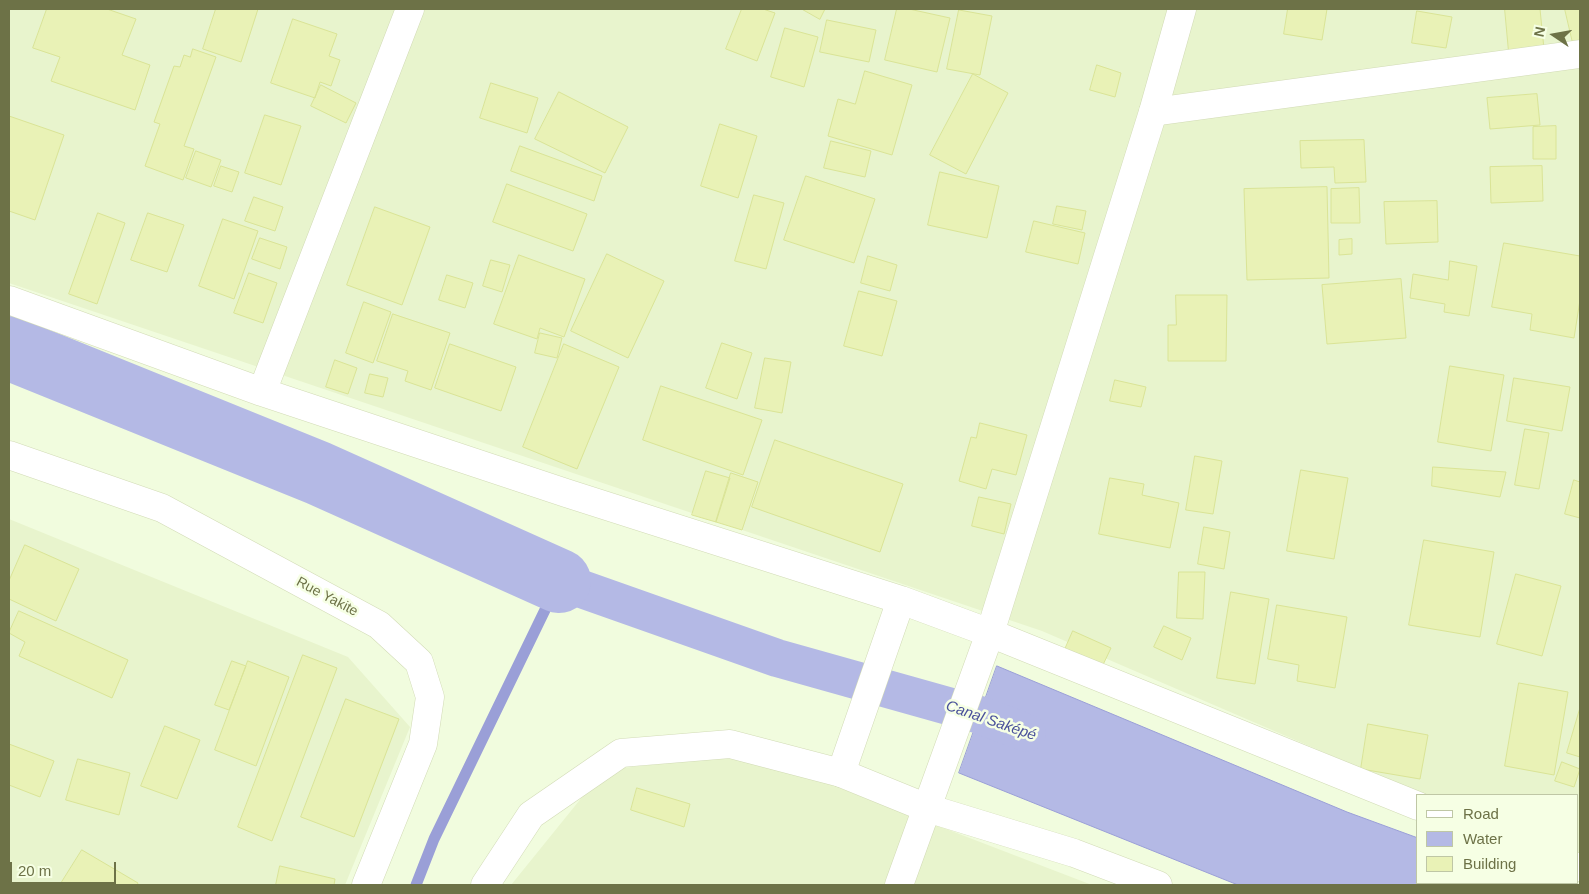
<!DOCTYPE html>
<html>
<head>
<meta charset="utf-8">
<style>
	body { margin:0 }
	#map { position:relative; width:1589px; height:894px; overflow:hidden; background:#f1fcde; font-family:Helvetica,sans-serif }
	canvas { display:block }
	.frame { position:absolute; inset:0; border:10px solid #6d7247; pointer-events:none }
	.legend { position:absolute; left:1416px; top:794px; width:162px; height:90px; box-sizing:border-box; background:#f6ffe4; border:1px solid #bfc7a5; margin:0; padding:6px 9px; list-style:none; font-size:15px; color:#6d7247 }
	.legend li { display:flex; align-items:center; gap:10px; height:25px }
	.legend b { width:25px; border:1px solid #bfc7a5 }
	.north { position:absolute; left:1529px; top:10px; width:50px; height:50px; -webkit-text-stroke:4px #f6ffe4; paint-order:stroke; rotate:282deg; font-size:14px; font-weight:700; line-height:20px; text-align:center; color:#6d7247 }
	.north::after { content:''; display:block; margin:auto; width:18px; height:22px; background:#6d7247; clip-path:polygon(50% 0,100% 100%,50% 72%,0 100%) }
	.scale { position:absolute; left:10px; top:862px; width:106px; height:22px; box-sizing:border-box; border:2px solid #6d7247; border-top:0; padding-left:6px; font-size:15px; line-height:18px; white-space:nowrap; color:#6d7247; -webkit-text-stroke:4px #f6ffe4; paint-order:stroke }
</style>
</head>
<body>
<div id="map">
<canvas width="1589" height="894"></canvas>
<div class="frame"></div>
<ul class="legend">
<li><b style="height:6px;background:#fff"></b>Road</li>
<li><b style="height:14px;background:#b4b9e5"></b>Water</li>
<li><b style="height:14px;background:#e9f2b6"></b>Building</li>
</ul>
<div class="north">N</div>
<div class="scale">20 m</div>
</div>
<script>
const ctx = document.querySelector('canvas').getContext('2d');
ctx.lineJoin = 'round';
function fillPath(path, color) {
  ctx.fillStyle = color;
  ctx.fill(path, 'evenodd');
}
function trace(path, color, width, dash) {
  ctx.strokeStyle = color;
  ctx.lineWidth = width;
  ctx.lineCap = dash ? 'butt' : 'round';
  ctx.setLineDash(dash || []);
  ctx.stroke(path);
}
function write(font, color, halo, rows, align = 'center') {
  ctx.font = font + ' Helvetica,sans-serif';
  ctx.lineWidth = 5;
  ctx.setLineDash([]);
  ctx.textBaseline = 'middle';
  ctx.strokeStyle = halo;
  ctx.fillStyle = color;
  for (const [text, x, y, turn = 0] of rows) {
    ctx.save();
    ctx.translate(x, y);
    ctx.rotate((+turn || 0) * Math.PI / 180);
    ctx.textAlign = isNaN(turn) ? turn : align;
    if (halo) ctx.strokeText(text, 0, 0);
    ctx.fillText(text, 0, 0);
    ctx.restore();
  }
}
const residential = new Path2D(`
	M 9,9 L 1580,9 L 1580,855 L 1578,854 L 1578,795 L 1423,795 L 1042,631 L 9,283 Z
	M 9,519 L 348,657 L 410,727 L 345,885 L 9,885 Z
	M 751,754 L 1092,885 L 511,885 L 604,770 Z`);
const water = new Path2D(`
	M 997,666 L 1347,812 L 1418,838 L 1418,883 L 1537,883 L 1544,885 L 1238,885 L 959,773 Z`);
const stream = new Path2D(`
	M 416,885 L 434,839 L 559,581`);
const canal = new Path2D(`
	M 559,581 L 777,658 L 980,715 L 1027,733`);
const river = new Path2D(`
	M 9,348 L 318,473 L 559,581`);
const building = new Path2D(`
	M 47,9 L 107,9 L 136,19 L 122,55 L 150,65 L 135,110 L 51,81 L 60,57 L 33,48 Z
	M 216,9 L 258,9 L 241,62 L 203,49 Z
	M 742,9 L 763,9 L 775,13 L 757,61 L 726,49 Z
	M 802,9 L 825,9 L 820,19 Z
	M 897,9 L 909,9 L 950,18 L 937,72 L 885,60 Z
	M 1288,9 L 1327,9 L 1322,40 L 1284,34 Z
	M 1505,9 L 1540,9 L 1544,49 L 1509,52 Z
	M 1565,9 L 1580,9 L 1580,41 L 1573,43 Z
	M 959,10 L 992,16 L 980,75 L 947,69 Z
	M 1417,11 L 1452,17 L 1446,48 L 1412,43 Z
	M 293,19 L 337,34 L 329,56 L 340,60 L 331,86 L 320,82 L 315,98 L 271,83 Z
	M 827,20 L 876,30 L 869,62 L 820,52 Z
	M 785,28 L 818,37 L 804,87 L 771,77 Z
	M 193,49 L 216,57 L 184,146 L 194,149 L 183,180 L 145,166 L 160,124 L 154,122 L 174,66 L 180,67 L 184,55 L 190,57 Z
	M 1097,65 L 1121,73 L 1115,97 L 1090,90 Z
	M 865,71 L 912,85 L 892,155 L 828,136 L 838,99 L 855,104 Z
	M 973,74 L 1008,93 L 966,174 L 930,155 Z
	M 491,83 L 538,98 L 527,133 L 480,118 Z
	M 321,85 L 356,103 L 346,123 L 311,106 Z
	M 559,92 L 628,127 L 605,173 L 535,139 Z
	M 1537,94 L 1540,125 L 1490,129 L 1487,98 Z
	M 265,115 L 301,126 L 281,185 L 245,173 Z
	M 9,116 L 64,135 L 35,220 L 9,211 Z
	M 720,124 L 757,136 L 738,198 L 701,186 Z
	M 1556,126 L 1556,159 L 1533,159 L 1533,127 Z
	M 1364,140 L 1366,182 L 1335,183 L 1334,167 L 1301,168 L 1300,141 Z
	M 831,141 L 871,151 L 865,177 L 824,168 Z
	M 520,146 L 602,176 L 594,201 L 511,171 Z
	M 196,151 L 221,160 L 211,187 L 186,178 Z
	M 221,166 L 239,172 L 232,192 L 214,186 Z
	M 1542,166 L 1543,201 L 1491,203 L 1490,167 Z
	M 940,172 L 999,186 L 987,238 L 928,225 Z
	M 806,176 L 875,199 L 854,263 L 784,240 Z
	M 507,184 L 587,214 L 573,251 L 493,222 Z
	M 1327,187 L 1329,278 L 1247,280 L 1244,189 Z
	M 1359,188 L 1360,223 L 1331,223 L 1331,189 Z
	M 754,195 L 784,203 L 766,269 L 735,261 Z
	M 254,197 L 283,207 L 275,231 L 245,221 Z
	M 1437,201 L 1438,242 L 1386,244 L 1384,202 Z
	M 1057,206 L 1086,211 L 1082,230 L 1053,224 Z
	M 375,207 L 430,227 L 402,305 L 347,285 Z
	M 98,213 L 125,223 L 97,304 L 69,294 Z
	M 148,213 L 184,225 L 167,272 L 131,260 Z
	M 223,219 L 258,231 L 234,299 L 199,286 Z
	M 1034,221 L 1085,233 L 1078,264 L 1026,252 Z
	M 260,238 L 287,247 L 280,269 L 252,259 Z
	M 1352,239 L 1352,254 L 1339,255 L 1339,240 Z
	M 1504,243 L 1580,256 L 1580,300 L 1574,338 L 1530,330 L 1532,314 L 1492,307 Z
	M 607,254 L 664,281 L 628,358 L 571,331 Z
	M 519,255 L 585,279 L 564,337 L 540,328 L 537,339 L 494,324 Z
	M 868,256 L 897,265 L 890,291 L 861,283 Z
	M 491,260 L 510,265 L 502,292 L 483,286 Z
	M 1450,261 L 1477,266 L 1469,316 L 1444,312 L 1445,304 L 1410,298 L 1413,274 L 1448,280 Z
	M 249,273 L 277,283 L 263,323 L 234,313 Z
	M 447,275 L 473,283 L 465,308 L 439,300 Z
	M 1401,279 L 1406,338 L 1327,344 L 1322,285 Z
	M 859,291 L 897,301 L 882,356 L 844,346 Z
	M 1176,295 L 1227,295 L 1226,361 L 1168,361 L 1168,325 L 1176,325 Z
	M 364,302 L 391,312 L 373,363 L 346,353 Z
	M 393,314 L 450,333 L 431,390 L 405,381 L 408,371 L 377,361 Z
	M 540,333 L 562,338 L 557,358 L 535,353 Z
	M 722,343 L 752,353 L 737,399 L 706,388 Z
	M 450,344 L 516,367 L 501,411 L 435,388 Z
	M 564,344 L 619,367 L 577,469 L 523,447 Z
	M 765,358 L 791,362 L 782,413 L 755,408 Z
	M 335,360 L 357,368 L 348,394 L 326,387 Z
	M 1450,366 L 1504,375 L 1491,451 L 1438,442 Z
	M 370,374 L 388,378 L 383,397 L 365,393 Z
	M 1514,378 L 1570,387 L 1562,431 L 1507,421 Z
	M 1115,380 L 1146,387 L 1141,407 L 1110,401 Z
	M 661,386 L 762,420 L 743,475 L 643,440 Z
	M 980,423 L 1027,435 L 1016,475 L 992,469 L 986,489 L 959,481 L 971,437 L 976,438 Z
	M 1525,429 L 1549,433 L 1539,489 L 1515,485 Z
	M 775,440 L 903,484 L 880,552 L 752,507 Z
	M 1195,456 L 1222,461 L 1213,514 L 1186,510 Z
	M 1433,467 L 1506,472 L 1500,497 L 1432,486 Z
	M 1301,470 L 1348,478 L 1334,559 L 1287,551 Z
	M 706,471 L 730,478 L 716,522 L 692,515 Z
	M 731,473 L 758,482 L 742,530 L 716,522 Z
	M 1110,478 L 1144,484 L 1142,495 L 1179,503 L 1170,548 L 1099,534 Z
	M 1574,480 L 1580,482 L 1580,518 L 1565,514 Z
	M 979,497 L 1011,504 L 1004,534 L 972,526 Z
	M 1204,527 L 1230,532 L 1224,569 L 1198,564 Z
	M 1424,540 L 1494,552 L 1480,637 L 1409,625 Z
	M 25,545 L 79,569 L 56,621 L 9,599 L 9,581 Z
	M 1179,572 L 1205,572 L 1203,619 L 1177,618 Z
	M 1516,574 L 1561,586 L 1542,656 L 1497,644 Z
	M 1231,592 L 1269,599 L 1255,684 L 1217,678 Z
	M 1277,605 L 1347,617 L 1335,688 L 1297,681 L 1299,665 L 1268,659 Z
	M 19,611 L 128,660 L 112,698 L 19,656 L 25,642 L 9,633 Z
	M 1164,626 L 1191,638 L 1182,660 L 1154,647 Z
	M 1073,631 L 1111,648 L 1100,671 L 1063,654 Z
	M 303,655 L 337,668 L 272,841 L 238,827 Z
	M 232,661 L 246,666 L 229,710 L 215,705 Z
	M 248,661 L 289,677 L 256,766 L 215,750 Z
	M 1519,683 L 1568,692 L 1554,775 L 1505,766 Z
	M 346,699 L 399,719 L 354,837 L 301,817 Z
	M 1580,708 L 1580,757 L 1567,753 Z
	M 1368,724 L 1428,735 L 1420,779 L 1361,769 Z
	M 165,726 L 200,740 L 177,799 L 141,786 Z
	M 9,744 L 54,761 L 40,797 L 9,785 Z
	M 78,759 L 130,773 L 119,815 L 66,800 Z
	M 1562,762 L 1580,769 L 1574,787 L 1555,781 Z
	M 637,788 L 690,804 L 684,827 L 631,810 Z
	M 82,850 L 138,883 L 137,885 L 60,885 Z
	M 280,866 L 335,879 L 334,885 L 276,885 Z`);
const minor = new Path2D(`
	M 1153,112 L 1580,54
	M 9,300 L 262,392 L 566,493 L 901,600 L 990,633 L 1418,806
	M 262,392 L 410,9
	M 9,455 L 162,508 L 379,625 L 419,662 L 430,697 L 423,744 L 366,885
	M 841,773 L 901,600
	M 1578,867 L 1580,867`);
const tertiary = new Path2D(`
	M 485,885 L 531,815 L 621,753 L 730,744 L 841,773 L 927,808 L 1074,853 L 1158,885
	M 899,885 L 990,633 L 1153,112 L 1182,9`);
const streetNames = [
	["Rue Yakite",327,597,28]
];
const waterNames = [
	["Canal Saképé",991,721,19]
];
fillPath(residential, '#e8f4cd');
fillPath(water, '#b4b9e5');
trace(water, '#9a9fd7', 1);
trace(stream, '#9a9fd7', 11);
trace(canal, '#b4b9e5', 38);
trace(river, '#b4b9e5', 64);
fillPath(building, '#e9f2b6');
trace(building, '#dae496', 1);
trace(minor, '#d2dbb6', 29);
trace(tertiary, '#d2dbb6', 29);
trace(minor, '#fff', 28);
trace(tertiary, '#fff', 28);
write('14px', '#6d7247', '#f6ffe4', streetNames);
write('italic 15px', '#49509a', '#f6ffe4', waterNames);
</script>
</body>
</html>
